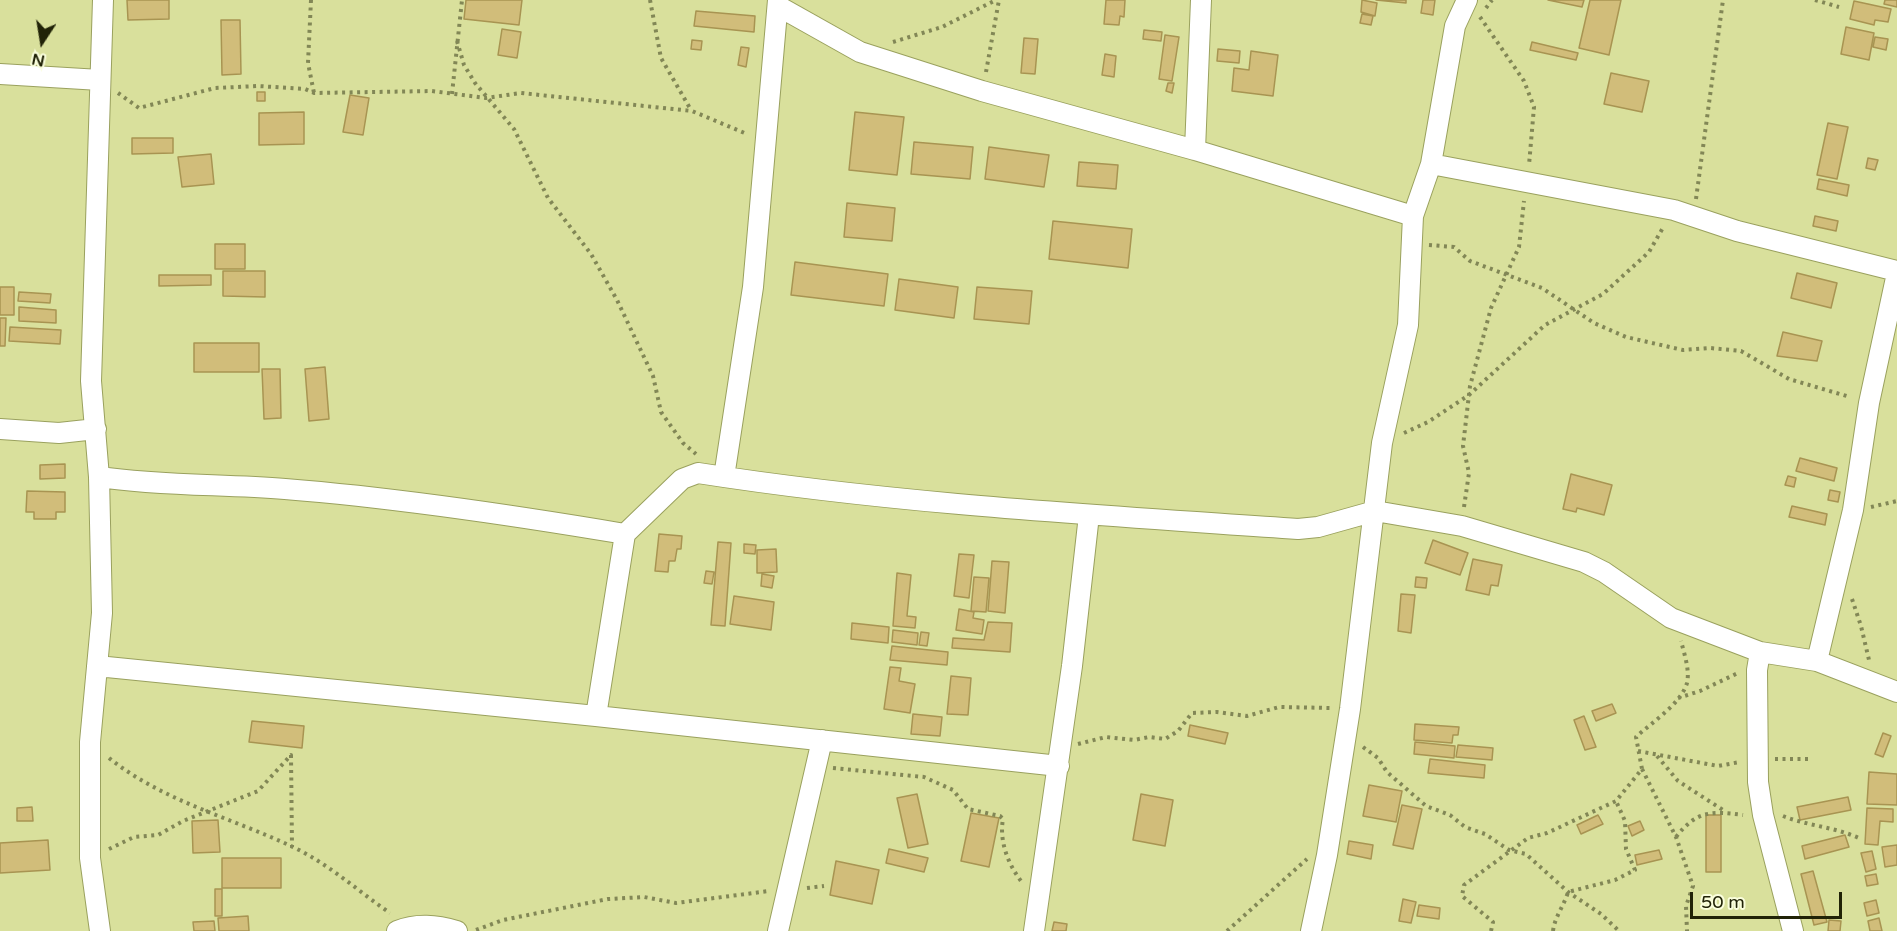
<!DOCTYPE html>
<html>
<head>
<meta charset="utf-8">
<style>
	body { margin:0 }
	#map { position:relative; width:1897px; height:931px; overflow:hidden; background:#d9e09c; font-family:"Varela Round",sans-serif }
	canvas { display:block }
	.north { position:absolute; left:12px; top:12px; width:60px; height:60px; -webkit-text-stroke:4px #fafedc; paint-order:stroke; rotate:192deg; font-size:16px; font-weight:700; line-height:24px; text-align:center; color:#212307 }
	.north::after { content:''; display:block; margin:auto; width:21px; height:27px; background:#212307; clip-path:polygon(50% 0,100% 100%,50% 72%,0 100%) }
	.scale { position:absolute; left:1690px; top:892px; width:152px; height:27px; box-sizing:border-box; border:3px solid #212307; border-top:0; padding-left:8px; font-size:18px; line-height:21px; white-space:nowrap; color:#212307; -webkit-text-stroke:4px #fafedc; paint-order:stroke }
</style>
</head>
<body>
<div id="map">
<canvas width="1897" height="931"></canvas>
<div class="north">N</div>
<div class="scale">50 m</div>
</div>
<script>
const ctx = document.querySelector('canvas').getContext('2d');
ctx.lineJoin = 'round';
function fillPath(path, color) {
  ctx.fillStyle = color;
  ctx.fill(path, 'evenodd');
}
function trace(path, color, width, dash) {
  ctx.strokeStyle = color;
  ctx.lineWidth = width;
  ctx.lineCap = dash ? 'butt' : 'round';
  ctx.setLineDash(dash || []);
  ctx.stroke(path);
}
const building = new Path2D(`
	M 127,0 L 169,0 L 169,19 L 128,20 Z
	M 466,0 L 522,0 L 519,25 L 464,19 Z
	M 1106,0 L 1125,0 L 1124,17 L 1120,16 L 1119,25 L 1104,24 Z
	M 1362,0 L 1377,3 L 1375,16 L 1361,12 Z
	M 1376,0 L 1406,0 L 1406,3 Z
	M 1423,0 L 1435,0 L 1433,15 L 1421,13 Z
	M 1548,0 L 1584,0 L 1582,7 Z
	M 1590,0 L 1621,0 L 1609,55 L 1579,48 Z
	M 1885,0 L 1897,0 L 1897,7 L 1884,4 Z
	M 1854,1 L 1891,9 L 1888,22 L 1875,20 L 1874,25 L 1850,19 Z
	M 696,11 L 755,16 L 754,32 L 694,26 Z
	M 1362,14 L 1373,16 L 1371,25 L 1360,23 Z
	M 221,20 L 240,20 L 241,74 L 222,75 Z
	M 1846,27 L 1874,33 L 1869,60 L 1841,54 Z
	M 502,29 L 521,32 L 517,58 L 498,55 Z
	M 1144,30 L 1162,32 L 1161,41 L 1143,39 Z
	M 1165,35 L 1179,37 L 1172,81 L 1159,79 Z
	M 1875,37 L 1888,39 L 1886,50 L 1873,47 Z
	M 1024,38 L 1038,39 L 1035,74 L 1021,73 Z
	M 692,40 L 702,41 L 701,50 L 691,49 Z
	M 1532,42 L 1578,53 L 1576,60 L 1530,50 Z
	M 741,47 L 749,48 L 746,67 L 738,65 Z
	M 1218,49 L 1240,51 L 1239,63 L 1217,61 Z
	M 1251,51 L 1278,55 L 1273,96 L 1232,91 L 1234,68 L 1249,70 Z
	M 1105,54 L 1116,56 L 1114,77 L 1102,75 Z
	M 1611,73 L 1649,81 L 1642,112 L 1604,104 Z
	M 1168,83 L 1174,83 L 1172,93 L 1166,91 Z
	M 257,92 L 265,92 L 265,101 L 257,101 Z
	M 350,95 L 369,98 L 363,135 L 343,132 Z
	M 304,112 L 304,144 L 259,145 L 259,113 Z
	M 855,112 L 904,117 L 897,175 L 849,170 Z
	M 1828,123 L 1848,127 L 1837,179 L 1817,175 Z
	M 132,138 L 173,138 L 173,153 L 132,154 Z
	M 914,142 L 973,147 L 970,179 L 911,174 Z
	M 989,147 L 1049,155 L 1044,187 L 985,179 Z
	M 211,154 L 214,184 L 182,187 L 178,157 Z
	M 1868,158 L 1878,160 L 1875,170 L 1866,168 Z
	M 1079,162 L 1118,165 L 1116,189 L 1077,186 Z
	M 1819,179 L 1849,185 L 1847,196 L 1817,189 Z
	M 847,203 L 895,208 L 892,241 L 844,237 Z
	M 1815,216 L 1838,221 L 1836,231 L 1813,226 Z
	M 1053,221 L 1132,229 L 1128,268 L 1049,259 Z
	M 215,244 L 245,244 L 245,269 L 215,269 Z
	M 795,262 L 888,274 L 884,306 L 791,295 Z
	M 223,271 L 265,271 L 265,297 L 223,296 Z
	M 1797,273 L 1837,283 L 1831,308 L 1791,298 Z
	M 159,275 L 211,275 L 211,285 L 159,286 Z
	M 899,279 L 958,287 L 954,318 L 895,310 Z
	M 0,287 L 14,287 L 14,315 L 0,315 Z
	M 977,287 L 1032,291 L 1029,324 L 974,319 Z
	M 19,292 L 51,294 L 50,303 L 18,301 Z
	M 19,307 L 56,310 L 56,323 L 19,321 Z
	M 0,318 L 6,318 L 5,346 L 0,346 Z
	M 10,327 L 61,330 L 60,344 L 9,341 Z
	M 1783,332 L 1822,341 L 1817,361 L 1777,356 Z
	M 194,343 L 259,343 L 259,372 L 194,372 Z
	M 325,367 L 329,419 L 309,421 L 305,369 Z
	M 262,369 L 280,369 L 281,418 L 264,419 Z
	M 1800,458 L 1837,468 L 1834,481 L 1796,471 Z
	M 65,464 L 65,478 L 40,479 L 40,465 Z
	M 1571,474 L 1612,485 L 1604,515 L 1577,508 L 1576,512 L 1563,509 Z
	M 1788,476 L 1796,478 L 1794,487 L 1785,485 Z
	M 1830,490 L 1840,492 L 1838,502 L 1828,500 Z
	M 27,491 L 65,492 L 65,512 L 56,512 L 56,519 L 34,519 L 34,512 L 26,512 Z
	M 1792,506 L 1827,514 L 1825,525 L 1789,517 Z
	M 659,534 L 682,536 L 681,549 L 677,549 L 675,561 L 669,561 L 668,572 L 655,571 Z
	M 1433,540 L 1468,553 L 1460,575 L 1425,563 Z
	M 718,542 L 731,543 L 725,626 L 711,625 Z
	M 744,544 L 756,545 L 755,554 L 744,553 Z
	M 776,549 L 777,572 L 757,573 L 757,550 Z
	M 959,554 L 974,555 L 969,598 L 954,596 Z
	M 1473,559 L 1502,565 L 1498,586 L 1491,585 L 1489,595 L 1466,590 Z
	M 992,561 L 1009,562 L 1005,613 L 988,611 Z
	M 706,571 L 714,572 L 712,584 L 704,583 Z
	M 897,573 L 911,575 L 907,616 L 916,617 L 915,628 L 893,626 Z
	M 762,574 L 774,576 L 772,588 L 761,586 Z
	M 974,577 L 989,578 L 986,612 L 971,611 Z
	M 1416,577 L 1427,578 L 1426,588 L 1415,587 Z
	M 1401,594 L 1415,595 L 1411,633 L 1398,631 Z
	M 734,596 L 774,602 L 771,630 L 730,624 Z
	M 959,609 L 974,612 L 973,618 L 984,620 L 982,634 L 956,630 Z
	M 988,622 L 1012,623 L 1010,652 L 952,648 L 953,638 L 984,640 Z
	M 852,623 L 889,627 L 888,643 L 851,639 Z
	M 893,630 L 918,633 L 917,645 L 892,642 Z
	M 921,632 L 929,633 L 927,646 L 919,645 Z
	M 892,646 L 948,652 L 947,665 L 890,660 Z
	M 890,667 L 901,668 L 899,681 L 915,684 L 910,713 L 884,709 Z
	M 951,676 L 971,678 L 968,715 L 947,714 Z
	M 1612,704 L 1616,713 L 1596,721 L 1592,711 Z
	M 913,714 L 942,717 L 940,736 L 911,734 Z
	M 1584,716 L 1596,747 L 1585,750 L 1574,720 Z
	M 252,721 L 304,726 L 302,748 L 249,742 Z
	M 1415,724 L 1459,727 L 1458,735 L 1453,735 L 1452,743 L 1414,740 Z
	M 1190,725 L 1228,733 L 1225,744 L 1188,736 Z
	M 1883,733 L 1891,736 L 1883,757 L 1875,754 Z
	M 1415,742 L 1455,746 L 1454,758 L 1414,754 Z
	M 1458,745 L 1493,748 L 1492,760 L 1456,757 Z
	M 1430,759 L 1485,765 L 1484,778 L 1428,773 Z
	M 1869,772 L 1897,774 L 1897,805 L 1867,804 Z
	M 1369,785 L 1402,791 L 1396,822 L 1363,816 Z
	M 917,794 L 928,844 L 908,848 L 897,798 Z
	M 1141,794 L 1173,800 L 1165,846 L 1133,840 Z
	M 1848,797 L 1851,810 L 1800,820 L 1797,807 Z
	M 1402,805 L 1422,809 L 1413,849 L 1393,845 Z
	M 32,807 L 33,821 L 17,821 L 17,808 Z
	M 1867,808 L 1893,809 L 1893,822 L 1880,821 L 1878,845 L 1865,844 Z
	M 971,813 L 999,818 L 989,867 L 961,861 Z
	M 1598,815 L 1603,824 L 1581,834 L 1577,825 Z
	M 1706,815 L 1721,815 L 1721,872 L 1706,872 Z
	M 218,820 L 220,852 L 193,853 L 192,821 Z
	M 1640,821 L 1644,830 L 1632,836 L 1628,826 Z
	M 1845,835 L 1849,847 L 1805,859 L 1802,846 Z
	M 48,840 L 50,870 L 0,873 L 0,843 Z
	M 1349,841 L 1373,845 L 1371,859 L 1347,854 Z
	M 1897,845 L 1897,865 L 1885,867 L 1882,847 Z
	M 889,849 L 928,858 L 924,872 L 886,863 Z
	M 1659,850 L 1662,859 L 1637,865 L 1635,855 Z
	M 1872,851 L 1876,869 L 1866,872 L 1861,853 Z
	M 222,858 L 281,858 L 281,888 L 222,888 Z
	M 836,861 L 879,870 L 872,904 L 830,895 Z
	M 1813,871 L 1827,922 L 1814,925 L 1801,874 Z
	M 1876,874 L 1878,884 L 1867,886 L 1865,876 Z
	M 215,889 L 222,889 L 222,916 L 215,916 Z
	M 1403,899 L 1416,902 L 1411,923 L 1399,921 Z
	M 1876,900 L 1879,913 L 1867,916 L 1864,903 Z
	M 1419,905 L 1440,908 L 1439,919 L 1417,916 Z
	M 248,916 L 249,931 L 219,931 L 218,918 Z
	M 1879,918 L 1882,931 L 1870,931 L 1868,921 Z
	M 1829,920 L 1841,921 L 1840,931 L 1828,931 Z
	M 214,921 L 215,931 L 194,931 L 193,922 Z
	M 1054,922 L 1067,924 L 1066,931 L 1052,931 Z`);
const path = new Path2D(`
	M 311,0 L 308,63 L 314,93
	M 650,0 L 661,58 L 691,110
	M 1815,0 L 1839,7
	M 1486,8 L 1492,0
	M 1480,17 L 1524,81 L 1534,107 L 1529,165
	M 457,41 L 464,65 L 475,83 L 514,129 L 548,198 L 591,254 L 617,300 L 653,376 L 661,412 L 683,443 L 696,454
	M 893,42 L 942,27 L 996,0
	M 986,72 L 999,0
	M 118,93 L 139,108 L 215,88 L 258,86 L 305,89 L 314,93 L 432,91 L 486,98 L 521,93 L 692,111 L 747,134
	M 452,94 L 462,0
	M 1696,199 L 1723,0
	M 1429,245 L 1454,247 L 1470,261 L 1542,288 L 1594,323 L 1626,337 L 1683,350 L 1710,348 L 1741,351 L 1789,379 L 1850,397
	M 1404,433 L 1428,422 L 1469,395 L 1545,325 L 1603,294 L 1649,252 L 1664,226
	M 1464,507 L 1469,473 L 1463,446 L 1470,386 L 1491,308 L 1519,247 L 1524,201
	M 1871,507 L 1897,501
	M 1852,599 L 1861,626 L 1869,660
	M 1678,698 L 1700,691 L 1738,673
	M 1078,744 L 1106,737 L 1134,740 L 1149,737 L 1165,739 L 1178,731 L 1192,713 L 1217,712 L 1247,716 L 1279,707 L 1331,708
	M 1363,747 L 1378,758 L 1387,772 L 1426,806 L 1450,815 L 1465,827 L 1485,834 L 1509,850 L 1526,854 L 1568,892 L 1601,914 L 1619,931
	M 1638,751 L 1718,766 L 1740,762
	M 1657,756 L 1678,781 L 1723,810
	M 109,758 C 164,802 233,818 295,848 C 330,865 358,891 390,913
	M 1775,759 L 1810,759
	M 833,768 L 924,777 L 953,790 L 968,809 L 1000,816 L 1003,819 C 999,841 1008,864 1021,881
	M 1642,769 L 1676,837 L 1693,886 L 1686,906 L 1687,931
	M 1783,816 C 1808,826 1836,827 1861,839
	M 1676,837 C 1697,810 1712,811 1743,815
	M 109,849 L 134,837 L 158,835 L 183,821 L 258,791 L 291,755 L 292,847
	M 807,888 L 824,886
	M 476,930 L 503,920 L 608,899 L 644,897 L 676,903 L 769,891
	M 1227,931 L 1307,859
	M 1491,931 L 1493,922 L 1462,896 L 1464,885 L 1528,838 L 1547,833 L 1616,801 L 1642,769 L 1636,737 C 1651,723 1681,704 1687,683 C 1690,670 1684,653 1681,641
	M 1553,931 C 1555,916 1564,906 1568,892 L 1615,880 L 1635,870 L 1626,849 L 1625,821 L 1616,801`);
const street = new Path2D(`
	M 778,6 L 860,52 L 982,91 L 1195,150 L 1413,216
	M 0,74 L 100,80
	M 1195,150 L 1201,0
	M 1431,164 L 1674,210 L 1737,231 L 1897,271
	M 0,429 L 59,433 L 96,429
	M 99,477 C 161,486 223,484 285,489 C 399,498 512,515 625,534
	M 724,477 L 753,287 L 778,0
	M 1760,652 L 1757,670 L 1758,782 L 1763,815 L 1793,931
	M 1817,661 L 1853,510 L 1869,403 L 1897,273
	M 97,666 L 596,716 L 1059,766
	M 596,716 L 625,534 L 682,479 L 698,473 C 896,504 1098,515 1298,529 L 1318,527 L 1375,511 L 1462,526 L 1584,562 L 1604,572 L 1671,618 L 1760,652 L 1817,661 L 1897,692
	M 100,931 L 90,858 L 90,742 L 102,613 L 99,477 L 91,381 L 103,0
	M 397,931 C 417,923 436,925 457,931
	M 778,931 L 822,740
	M 1034,931 L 1072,666 L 1089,515
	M 1311,931 L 1327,855 L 1350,709 L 1382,443 L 1408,325 L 1413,216 L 1431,164 L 1455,26 L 1467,0`);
fillPath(building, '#d1bd7a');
trace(building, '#a89452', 1.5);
trace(street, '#9aa15e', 22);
trace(path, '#828756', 4, [3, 4.5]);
trace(street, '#fff', 20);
</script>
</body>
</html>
